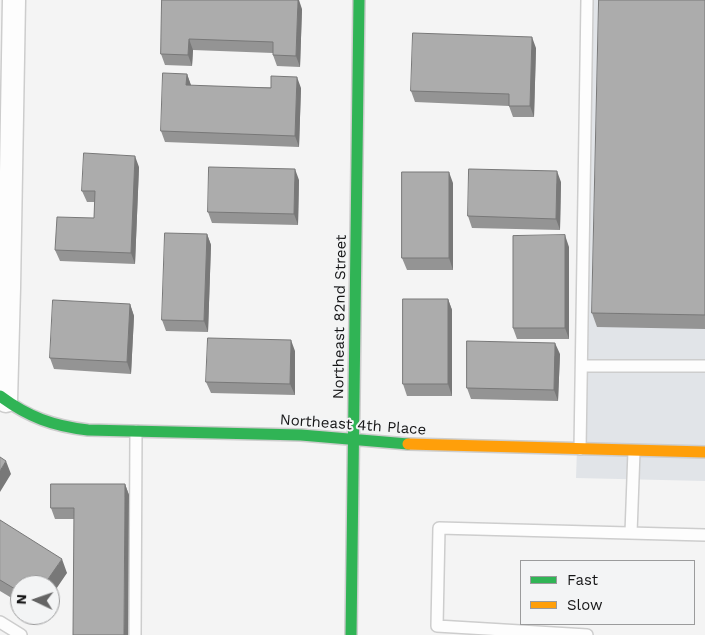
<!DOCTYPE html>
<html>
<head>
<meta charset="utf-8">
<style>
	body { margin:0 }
	#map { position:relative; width:705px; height:635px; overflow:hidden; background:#f4f4f4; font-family:"Work Sans",sans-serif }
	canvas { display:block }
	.legend { position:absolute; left:520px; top:560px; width:175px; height:65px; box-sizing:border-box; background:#f3f4f5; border:1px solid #9b9b9c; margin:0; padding:6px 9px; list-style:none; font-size:15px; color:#161617 }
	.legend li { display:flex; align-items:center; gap:10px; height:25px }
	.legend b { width:25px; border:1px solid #9b9b9c }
	.north { position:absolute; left:10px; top:575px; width:50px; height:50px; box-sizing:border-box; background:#f3f4f5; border:1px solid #9b9b9c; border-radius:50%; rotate:273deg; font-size:14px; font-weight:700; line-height:20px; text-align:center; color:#161617 }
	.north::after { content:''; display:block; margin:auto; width:18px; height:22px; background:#646464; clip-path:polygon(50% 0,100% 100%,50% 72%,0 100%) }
</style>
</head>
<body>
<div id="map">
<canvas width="705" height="635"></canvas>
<ul class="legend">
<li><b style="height:6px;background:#30b455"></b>Fast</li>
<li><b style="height:6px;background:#ff9f0a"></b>Slow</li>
</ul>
<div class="north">N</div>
</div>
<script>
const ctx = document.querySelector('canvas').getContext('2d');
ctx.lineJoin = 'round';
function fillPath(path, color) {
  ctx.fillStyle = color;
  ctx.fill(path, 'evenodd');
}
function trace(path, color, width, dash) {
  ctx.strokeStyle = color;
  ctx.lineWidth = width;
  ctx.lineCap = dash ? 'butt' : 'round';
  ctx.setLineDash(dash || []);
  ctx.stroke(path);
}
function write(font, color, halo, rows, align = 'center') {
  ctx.font = font + ' "Work Sans",sans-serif';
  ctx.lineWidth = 4;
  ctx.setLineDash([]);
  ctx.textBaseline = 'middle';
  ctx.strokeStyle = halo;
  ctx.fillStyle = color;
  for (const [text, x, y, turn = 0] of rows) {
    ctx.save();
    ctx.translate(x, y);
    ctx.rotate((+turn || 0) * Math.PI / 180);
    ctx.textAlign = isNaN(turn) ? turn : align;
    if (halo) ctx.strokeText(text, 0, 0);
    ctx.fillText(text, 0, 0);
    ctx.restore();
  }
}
const built = new Path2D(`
	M 592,0 L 705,0 L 705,481 L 576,478 Z`);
const lane = new Path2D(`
	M 582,366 L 705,366
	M 580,449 L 587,0
	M 631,533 L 634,451
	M 0,622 L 21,635
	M 135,635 L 136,431
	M 587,635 L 437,626 L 439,528 L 705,535`);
const street = new Path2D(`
	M 6,401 L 9,288 L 14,0`);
const fast = new Path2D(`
	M 0,396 C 28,417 53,426 88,430 L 301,435 L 408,444
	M 351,635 L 359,0`);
const slow = new Path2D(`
	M 408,444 L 705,452`);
const wall = new Path2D(`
	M 162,0 L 302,9 L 300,67 L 277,66 L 273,55 L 273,53 L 193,50 L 192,66 L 165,65 L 161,54 Z
	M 705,0 L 705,329 L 597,327 L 592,313 Z
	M 536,48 L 534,117 L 513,117 L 509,106 L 415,102 L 411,91 Z
	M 187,74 L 191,86 L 301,88 L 299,147 L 165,142 L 161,131 Z
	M 139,167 L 135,264 L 60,261 L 55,250 L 94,218 L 95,202 L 87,202 L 82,191 Z
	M 299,180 L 298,225 L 212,223 L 208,212 Z
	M 561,182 L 560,230 L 472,228 L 468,216 Z
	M 453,183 L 453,270 L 407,270 L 402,258 Z
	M 207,234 L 211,245 L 208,332 L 166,331 L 162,320 Z
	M 569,247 L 569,339 L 517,339 L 513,328 Z
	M 448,299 L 452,310 L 452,396 L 407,396 L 403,384 Z
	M 130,304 L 134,316 L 131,374 L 54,369 L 50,358 Z
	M 295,351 L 295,395 L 211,393 L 206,382 Z
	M 560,354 L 558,401 L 471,399 L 467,388 Z
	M 125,484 L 129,495 L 74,519 L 55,519 L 51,508 Z
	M 0,520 L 67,573 L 20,585 L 20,603 L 0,591 Z`);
const shadedWall = new Path2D(`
	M 298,0 L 299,0 L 302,9 L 300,67 L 296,56 Z
	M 532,37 L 536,48 L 534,117 L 530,106 Z
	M 189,39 L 193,50 L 192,66 L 188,55 Z
	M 187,74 L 191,85 L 190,97 L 186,85 Z
	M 297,77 L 301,88 L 299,147 L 295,136 Z
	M 135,156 L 139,167 L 135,264 L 131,253 Z
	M 295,169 L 299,180 L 298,225 L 294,214 Z
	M 557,171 L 561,182 L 560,230 L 556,219 Z
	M 449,172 L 453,183 L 453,270 L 449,258 Z
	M 207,234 L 211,245 L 208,332 L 204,321 Z
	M 565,235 L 569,247 L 569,339 L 565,328 Z
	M 448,299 L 452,310 L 452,396 L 448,384 Z
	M 130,304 L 134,316 L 131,374 L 127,362 Z
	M 291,340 L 295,351 L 295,395 L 290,384 Z
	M 555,343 L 560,354 L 558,401 L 554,390 Z
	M 6,461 L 11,474 L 0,492 L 0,471 Z
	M 125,484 L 129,495 L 128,635 L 124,635 Z
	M 62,559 L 67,573 L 50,598 L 50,585 L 44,585 Z`);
const building = new Path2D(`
	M 162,0 L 298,0 L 296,56 L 273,55 L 273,42 L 189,39 L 188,55 L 161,54 Z
	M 599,0 L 705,0 L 705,315 L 592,313 Z
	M 413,33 L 532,37 L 530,106 L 509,106 L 509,94 L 411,91 Z
	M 163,73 L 187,74 L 186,85 L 271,88 L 271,76 L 297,77 L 295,136 L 161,131 Z
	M 84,153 L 135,156 L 131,253 L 55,250 L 57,217 L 94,218 L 95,191 L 82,191 Z
	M 209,167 L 295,169 L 294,214 L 208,212 Z
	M 469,169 L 557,171 L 556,219 L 468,216 Z
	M 402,172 L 449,172 L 449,258 L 402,258 Z
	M 165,233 L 207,234 L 204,321 L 162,320 Z
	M 565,235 L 565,328 L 513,328 L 513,236 Z
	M 403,299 L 448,299 L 448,384 L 403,384 Z
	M 53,300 L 130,304 L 127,362 L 50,358 Z
	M 208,338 L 291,340 L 290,384 L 206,382 Z
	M 467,341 L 555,343 L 554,390 L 467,388 Z
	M 0,457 L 6,461 L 0,471 Z
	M 51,484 L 125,484 L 124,635 L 73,635 L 74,508 L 51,508 Z
	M 0,520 L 62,559 L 44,585 L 20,585 L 20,592 L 0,580 Z`);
const streetNames = [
	["Northeast 82nd Street",340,317,-89],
	["Northeast 4th Place",353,425,4]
];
fillPath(built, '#e1e4e8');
trace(lane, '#cdcdcd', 14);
trace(street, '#cdcdcd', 25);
trace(fast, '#cdcdcd', 14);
trace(slow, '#cdcdcd', 14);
trace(lane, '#fdfdfd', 11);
trace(street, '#fdfdfd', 22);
trace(fast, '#30b455', 11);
trace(slow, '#ff9f0a', 11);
fillPath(wall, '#949494');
fillPath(shadedWall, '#787878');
fillPath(building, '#acacac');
trace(building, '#787878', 1);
write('15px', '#161617', '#f3f4f5', streetNames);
</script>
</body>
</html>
